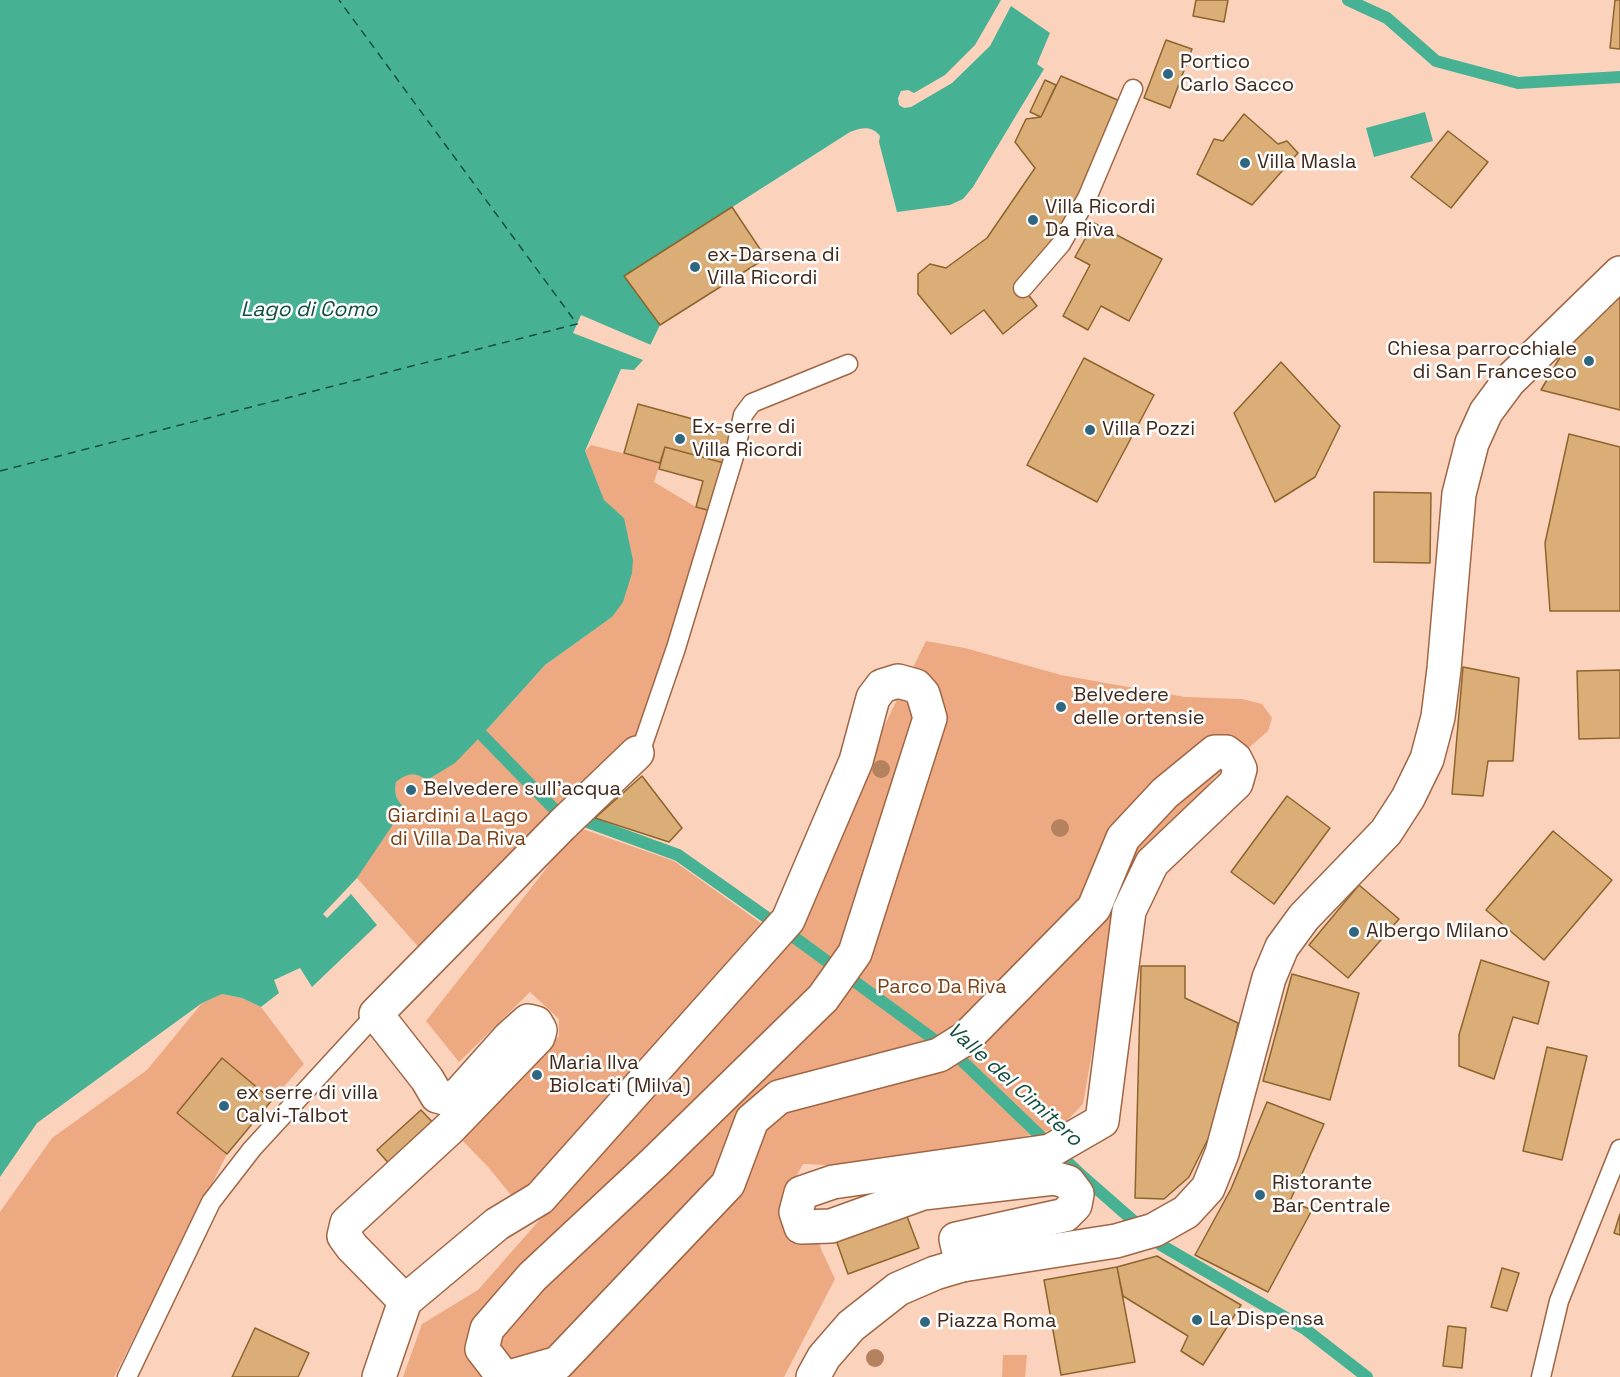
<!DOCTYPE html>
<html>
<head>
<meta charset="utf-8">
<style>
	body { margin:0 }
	canvas { display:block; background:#fbd3bd }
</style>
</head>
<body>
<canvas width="1620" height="1377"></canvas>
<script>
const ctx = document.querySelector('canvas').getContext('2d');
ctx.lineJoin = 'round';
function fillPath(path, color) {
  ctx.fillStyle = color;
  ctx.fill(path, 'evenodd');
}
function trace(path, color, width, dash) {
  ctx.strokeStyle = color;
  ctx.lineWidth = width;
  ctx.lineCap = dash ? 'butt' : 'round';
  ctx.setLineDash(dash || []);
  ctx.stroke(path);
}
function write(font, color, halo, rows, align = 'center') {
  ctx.font = font + ' "Space Grotesk",sans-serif';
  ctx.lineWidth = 5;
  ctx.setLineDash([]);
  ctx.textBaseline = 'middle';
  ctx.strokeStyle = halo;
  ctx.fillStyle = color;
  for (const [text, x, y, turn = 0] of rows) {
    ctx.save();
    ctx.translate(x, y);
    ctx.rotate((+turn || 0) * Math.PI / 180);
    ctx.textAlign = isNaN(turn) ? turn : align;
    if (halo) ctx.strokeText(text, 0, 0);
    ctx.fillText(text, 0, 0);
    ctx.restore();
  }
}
const green = new Path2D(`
	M 591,445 L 660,463 L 654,482 L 696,507 L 711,511 L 665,655 L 640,728 L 634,738 L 422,951 L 357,878 L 403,808 C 396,799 394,794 396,782 C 404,775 409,773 419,775 L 482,735 L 545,665 L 612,617 L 624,518 L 604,501 L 585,451 Z
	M 926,641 L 965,648 L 1061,675 L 1185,697 L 1242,699 L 1262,704 L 1272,718 L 1268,731 L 1214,778 L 1142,861 L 1113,933 L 1083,1104 L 1060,1128 L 1017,1138 L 848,1166 L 803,1164 L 783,1200 L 787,1236 L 818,1237 L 821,1249 L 835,1279 L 784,1377 L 403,1377 L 422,1324 L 478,1290 L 793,931 L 858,779 Z
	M 577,827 L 674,861 L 761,923 L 515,1200 L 489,1168 L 458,1136 L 559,1036 L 559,1019 L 530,992 L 459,1062 L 426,1021 L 539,878 Z
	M 222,994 L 242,998 L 261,1007 L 304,1064 L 272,1100 L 227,1154 L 114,1377 L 0,1377 L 0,1212 L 52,1138 L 147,1070 L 202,1003 Z
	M 1003,1355 L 1027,1355 L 1025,1377 L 1002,1377 Z`);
const water = new Path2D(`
	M 0,0 L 1001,0 L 975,45 L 945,75 L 914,93 L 908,90 L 901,91 L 898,98 L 899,105 L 904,108 L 911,107 L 952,83 L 990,46 L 1011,6 L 1050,33 L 1037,64 L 1044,69 L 973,187 L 963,199 L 950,205 L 897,212 L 879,142 L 880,136 C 871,125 862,128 850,132 L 624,276 L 660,325 L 643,360 L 634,370 L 621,369 L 585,451 L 604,500 L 624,518 L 633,560 L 632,573 L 623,602 L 612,617 L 545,665 L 482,735 L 455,763 L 427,780 C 415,772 407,773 396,782 C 394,794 396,799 404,808 L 357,878 L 323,914 L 327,918 L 351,894 L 377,925 L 312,987 L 300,968 L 274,980 L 279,993 L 261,1007 L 242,998 L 222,994 L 202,1003 L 37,1123 L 0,1177 Z
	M 1425,112 L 1433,141 L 1374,157 L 1366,128 Z`);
const pier = new Path2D(`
	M 581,315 L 651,345 L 643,360 L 573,333 Z`);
const stream = new Path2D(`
	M 1348,0 L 1387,18 L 1436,61 L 1518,83 L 1620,77
	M 482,735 L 555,810 L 678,855 L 776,924 L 958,1057 L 1080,1174 L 1161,1245 L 1305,1329 L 1367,1377`);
const ferry = new Path2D(`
	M 0,471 L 577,324 L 339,0`);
const building = new Path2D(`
	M 1196,0 L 1228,0 L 1224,22 L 1193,16 Z
	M 1615,0 L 1620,0 L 1620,49 L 1610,48 Z
	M 1166,40 L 1192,49 L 1170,108 L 1144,98 Z
	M 1061,76 L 1120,101 L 1077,201 L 1023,288 L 1037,306 L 1003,334 L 984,310 L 951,334 L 918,294 L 918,274 L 930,264 L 946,268 L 987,238 L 1035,168 L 1015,142 L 1026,119 L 1041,117 Z
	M 1045,80 L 1056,85 L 1041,117 L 1030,112 Z
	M 1244,114 L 1278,144 L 1287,141 L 1298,153 L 1252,205 L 1197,174 L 1214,139 L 1223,141 Z
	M 1448,131 L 1488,162 L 1451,208 L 1411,177 Z
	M 732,207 L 766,258 L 660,325 L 624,276 Z
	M 1094,223 L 1162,259 L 1129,321 L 1101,306 L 1088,330 L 1063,316 L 1090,265 L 1075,257 Z
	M 1620,293 L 1620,410 L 1541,390 L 1574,333 Z
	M 1084,358 L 1154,395 L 1097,502 L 1027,465 Z
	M 1281,362 L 1340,426 L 1315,477 L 1275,502 L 1234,413 Z
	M 638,404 L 733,430 L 724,463 L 665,447 L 660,463 L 624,453 Z
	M 1569,434 L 1620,447 L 1620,611 L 1550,611 L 1545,543 Z
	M 665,447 L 724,463 L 711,511 L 696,507 L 703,481 L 659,469 Z
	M 1374,492 L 1431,493 L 1430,563 L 1374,562 Z
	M 1463,667 L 1519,678 L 1513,761 L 1488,761 L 1483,796 L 1452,794 Z
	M 1620,670 L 1620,738 L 1579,739 L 1577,671 Z
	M 642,776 L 682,828 L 669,842 L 595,818 Z
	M 1287,796 L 1330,828 L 1274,904 L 1231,872 Z
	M 1553,831 L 1612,880 L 1544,960 L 1486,910 Z
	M 1359,885 L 1399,919 L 1348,978 L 1309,945 Z
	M 1481,960 L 1549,982 L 1538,1024 L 1513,1017 L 1494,1079 L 1459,1066 L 1459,1035 Z
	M 1141,966 L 1185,966 L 1185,998 L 1238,1023 L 1222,1111 L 1189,1177 L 1164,1199 L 1135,1198 Z
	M 1292,974 L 1359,993 L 1330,1100 L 1263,1081 Z
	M 1547,1047 L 1587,1056 L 1562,1160 L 1523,1151 Z
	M 222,1058 L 272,1100 L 227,1154 L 177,1113 Z
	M 1267,1102 L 1324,1124 L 1290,1201 L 1312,1210 L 1268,1292 L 1195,1255 L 1231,1189 Z
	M 421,1110 L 436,1126 L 391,1166 L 377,1150 Z
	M 905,1211 L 919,1248 L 848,1274 L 835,1237 Z
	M 1620,1214 L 1620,1235 L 1614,1233 Z
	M 1157,1256 L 1241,1305 L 1203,1365 L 1181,1351 L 1188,1336 L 1123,1296 L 1117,1267 Z
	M 1117,1267 L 1135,1362 L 1061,1375 L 1044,1280 Z
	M 1502,1268 L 1519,1273 L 1507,1311 L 1491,1307 Z
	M 1448,1326 L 1466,1328 L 1462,1368 L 1443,1366 Z
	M 255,1328 L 309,1353 L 298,1377 L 232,1377 Z`);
const lane = new Path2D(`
	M 1023,288 L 1061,244 L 1087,198 L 1133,89
	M 637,753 L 643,744 L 676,648 L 735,453 L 743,415 L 752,403 L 848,364
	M 127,1377 L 211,1202 L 252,1149 L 376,1014
	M 1541,1377 L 1559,1301 L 1620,1149`);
const street = new Path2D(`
	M 405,1301 L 352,1247 L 344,1236 L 347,1223 L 450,1128 L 538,1037 L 540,1030 L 536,1023 L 528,1021 L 509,1038 L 459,1094 L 448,1099 L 437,1096 L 427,1079 L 376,1014 L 562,825 L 637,753
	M 379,1377 L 405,1301 L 497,1224 L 540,1198 L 788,920 L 856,761 L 873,698 L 882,686 L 898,681 L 916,686 L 923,694 L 930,718 L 855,953 L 823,998 L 654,1163 L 532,1277 L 487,1329 L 482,1349 L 499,1371 L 506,1377
	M 509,1377 L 558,1363 L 728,1184 L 752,1120 L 779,1097 L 939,1055 L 966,1038 L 1094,908 L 1123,838 L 1165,793 L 1215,752 L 1226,752 L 1235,759 L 1240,769 L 1236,783 L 1152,863 L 1129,911 L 1102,1121 L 1050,1151 L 833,1182 L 801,1193 L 796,1212 L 801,1227 L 831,1226 L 923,1193 L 1054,1178 L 1068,1182 L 1077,1194 L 1075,1205 L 1065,1215 L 956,1239 L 962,1265`);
const secondary = new Path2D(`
	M 813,1377 L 824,1357 L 851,1326 L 898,1289 L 935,1273 L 962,1265 L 1116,1241 L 1154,1230 L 1186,1212 L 1208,1188 L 1222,1153 L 1269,978 L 1282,947 L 1304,917 L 1386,832 L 1408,798 L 1427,759 L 1438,717 L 1444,669 L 1459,494 L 1472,443 L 1486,412 L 1509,381 L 1620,273`);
const trees = [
	[881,769],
	[1060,828],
	[875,1358]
];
const markers = [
	[1168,74,6,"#2f6781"],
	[1245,163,6,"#2f6781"],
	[1033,220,6,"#2f6781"],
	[695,267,6,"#2f6781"],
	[1589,361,6,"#2f6781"],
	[1090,430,6,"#2f6781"],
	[680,439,6,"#2f6781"],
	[1061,707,6,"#2f6781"],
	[411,790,6,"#2f6781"],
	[1354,932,6,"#2f6781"],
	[537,1075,6,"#2f6781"],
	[224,1106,6,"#2f6781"],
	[1260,1195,6,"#2f6781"],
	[1197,1320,6,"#2f6781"],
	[925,1322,6,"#2f6781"]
];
const poiNames = [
	["Portico",1180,63],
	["Carlo Sacco",1180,86],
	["Villa Masla",1257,163],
	["Villa Ricordi",1045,208],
	["Da Riva",1045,231],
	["ex-Darsena di",707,256],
	["Villa Ricordi",707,279],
	["Chiesa parrocchiale",1577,350,"right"],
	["di San Francesco",1577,373,"right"],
	["Ex-serre di",692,428],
	["Villa Ricordi",692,451],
	["Villa Pozzi",1102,430],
	["Belvedere",1073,696],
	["delle ortensie",1073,719],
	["Belvedere sull'acqua",423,790],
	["Albergo Milano",1366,932],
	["Maria Ilva",549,1064],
	["Biolcati (Milva)",549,1087],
	["ex serre di villa",236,1094],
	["Calvi-Talbot",236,1117],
	["Ristorante",1272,1184],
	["Bar Centrale",1272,1207],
	["La Dispensa",1209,1320],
	["Piazza Roma",937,1322]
];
const parkNames = [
	["Giardini a Lago",458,817],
	["di Villa Da Riva",458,840],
	["Parco Da Riva",942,988]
];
const waterNames = [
	["Lago di Como",309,310],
	["Valle del Cimitero",1014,1085,42]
];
fillPath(green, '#edaa82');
fillPath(water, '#46b293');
fillPath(pier, '#fbd3bd');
trace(stream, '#46b293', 12);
trace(ferry, '#134f3f', 1.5, [8, 6]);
fillPath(building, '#dbae77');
trace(building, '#8d642d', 1.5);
trace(lane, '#a06644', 21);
trace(street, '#a06644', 36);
trace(secondary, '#a06644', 36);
trace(lane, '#fff', 18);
trace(street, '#fff', 33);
trace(secondary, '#fff', 33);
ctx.fillStyle = '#b58260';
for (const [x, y] of trees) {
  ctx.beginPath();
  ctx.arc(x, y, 9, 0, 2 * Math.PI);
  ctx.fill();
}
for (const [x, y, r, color] of markers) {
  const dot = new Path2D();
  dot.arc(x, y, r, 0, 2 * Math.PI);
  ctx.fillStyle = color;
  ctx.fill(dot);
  trace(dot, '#fefefe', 2);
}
write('20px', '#412819', '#fefefe', poiNames, 'left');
write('20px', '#7b3f14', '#fefefe', parkNames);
write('italic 21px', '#134f3f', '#fefefe', waterNames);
</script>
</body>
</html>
